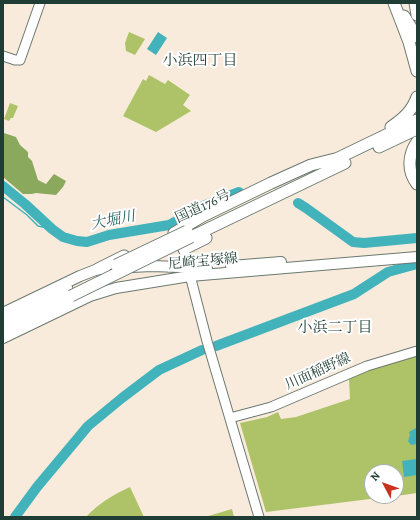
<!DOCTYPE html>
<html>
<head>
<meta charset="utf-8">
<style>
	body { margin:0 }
	#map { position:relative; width:420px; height:520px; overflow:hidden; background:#f9ebdc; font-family:Alegreya,serif }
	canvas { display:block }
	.frame { position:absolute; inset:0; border:4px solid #1f3d34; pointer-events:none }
	.north { position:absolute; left:364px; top:464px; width:40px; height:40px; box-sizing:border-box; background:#fff; border:1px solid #a5b1ae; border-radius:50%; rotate:311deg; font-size:11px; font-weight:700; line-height:16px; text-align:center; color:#1f3d34 }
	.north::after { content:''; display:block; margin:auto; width:14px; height:18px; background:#c8321e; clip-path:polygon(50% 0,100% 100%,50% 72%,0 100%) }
</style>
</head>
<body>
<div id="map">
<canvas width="420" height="520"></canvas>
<div class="frame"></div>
<div class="north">N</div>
</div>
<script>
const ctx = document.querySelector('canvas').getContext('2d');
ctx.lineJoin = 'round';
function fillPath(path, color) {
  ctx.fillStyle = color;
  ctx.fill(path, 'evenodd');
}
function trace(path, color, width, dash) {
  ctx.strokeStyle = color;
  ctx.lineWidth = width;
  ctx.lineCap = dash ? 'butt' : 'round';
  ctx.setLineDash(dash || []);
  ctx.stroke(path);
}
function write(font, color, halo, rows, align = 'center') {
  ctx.font = font + ' Alegreya,"Noto Serif JP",serif';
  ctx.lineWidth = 4;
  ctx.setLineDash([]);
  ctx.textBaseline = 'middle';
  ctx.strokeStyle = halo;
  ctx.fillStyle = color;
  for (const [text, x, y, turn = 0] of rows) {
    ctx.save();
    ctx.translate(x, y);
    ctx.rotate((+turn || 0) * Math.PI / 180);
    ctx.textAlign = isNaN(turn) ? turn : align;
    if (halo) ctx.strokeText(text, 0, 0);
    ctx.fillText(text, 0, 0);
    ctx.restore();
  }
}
const green = new Path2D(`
	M 129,32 L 145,39 L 135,55 L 126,51 L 125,43 Z
	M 149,75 L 165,84 L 168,80 L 190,95 L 183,105 L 191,111 L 156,132 L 123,116 L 143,79 L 146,81 Z
	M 10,103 L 18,106 L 13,118 L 11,118 L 9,121 L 4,119 Z
	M 417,356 L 417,493 L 396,496 L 396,472 L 372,472 L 372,496 L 394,496 L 266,512 L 240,423 L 267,417 L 278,412 L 281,419 L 296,417 L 350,399 L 349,379 C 370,368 394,361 417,356 Z
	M 130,487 L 144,517 L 86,517 C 99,503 113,495 130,487 Z
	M 232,509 L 234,517 L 205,517 Z`);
const forest = new Path2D(`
	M 4,133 L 16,137 L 20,145 L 28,152 L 28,157 L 32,161 L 38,180 L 46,184 L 54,174 L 66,181 L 63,187 L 56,195 L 36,193 L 32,194 L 23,194 L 3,177 Z`);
const water = new Path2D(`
	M 158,32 L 167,38 L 156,55 L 147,49 Z
	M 416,428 L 417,444 L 411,445 L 408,441 L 410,435 L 409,432 Z
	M 417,459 L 417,475 L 404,477 L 402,461 Z`);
const stream = new Path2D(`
	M 3,197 L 27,215 L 38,226 L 52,229`);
const river = new Path2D(`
	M 3,186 L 25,204 L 52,229 L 63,237 L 77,241 L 87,242 L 109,235 L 169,225 L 203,206 L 239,192
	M 298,203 L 306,208 L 353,242 L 364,243 L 417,238
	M 216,346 L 354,294 L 388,272 L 417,264
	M 15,517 L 37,487 L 88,426 L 122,398 L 159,370 L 202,350`);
const secondary = new Path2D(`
	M 3,56 L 15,60 L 20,60 L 40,3
	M 182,243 L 192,283 L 207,341 L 259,517
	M 230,418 L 271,407 L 367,366 L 417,351`);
const primary = new Path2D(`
	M 231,266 L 281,262
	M 131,267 L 152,266 L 207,268
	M 3,313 L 80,276 L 98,269 L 105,269
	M 3,338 L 90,296 L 116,288 L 190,276 L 417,257`);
const highway = new Path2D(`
	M 394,3 L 409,42 L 417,71
	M 415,3 L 417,15
	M 404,16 L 417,37
	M 391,127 C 403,119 412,111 417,97
	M 417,142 C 408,155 407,171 417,184
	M 379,147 L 417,129
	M 332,161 L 417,120
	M 174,233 L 203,216 L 271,183 L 311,165 L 339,158
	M 191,237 L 345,163
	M 184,249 L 206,238
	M 98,269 L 124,256
	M 3,322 L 67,289
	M 3,331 L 71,296`);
const highwayBridge = new Path2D(`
	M 116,265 L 187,231
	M 71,296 L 191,237`);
const streetNames = [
	["国道176号",203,207,-25],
	["尼崎宝塚線",203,262,-5],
	["川面稲野線",318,372,-24]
];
const neighbourhoodNames = [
	["小浜四丁目",200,61],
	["小浜二丁目",335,328]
];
const waterNames = [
	["大堀川",113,221,-11]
];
fillPath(green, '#aec367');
fillPath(forest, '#8aa95c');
fillPath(water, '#42b2bb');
trace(stream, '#42b2bb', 1.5);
trace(river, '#42b2bb', 10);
trace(secondary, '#6b7a6f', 11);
trace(primary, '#6b7a6f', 12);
trace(highway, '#6b7a6f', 13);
trace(secondary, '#fff', 9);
trace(primary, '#fff', 10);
trace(highway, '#fff', 11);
trace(highwayBridge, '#6b7a6f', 13, []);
trace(highwayBridge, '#fff', 11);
write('14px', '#1f3d34', '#fff', streetNames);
write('15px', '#1f3d34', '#fff', neighbourhoodNames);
write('italic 15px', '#2b6663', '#fff', waterNames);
</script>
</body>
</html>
